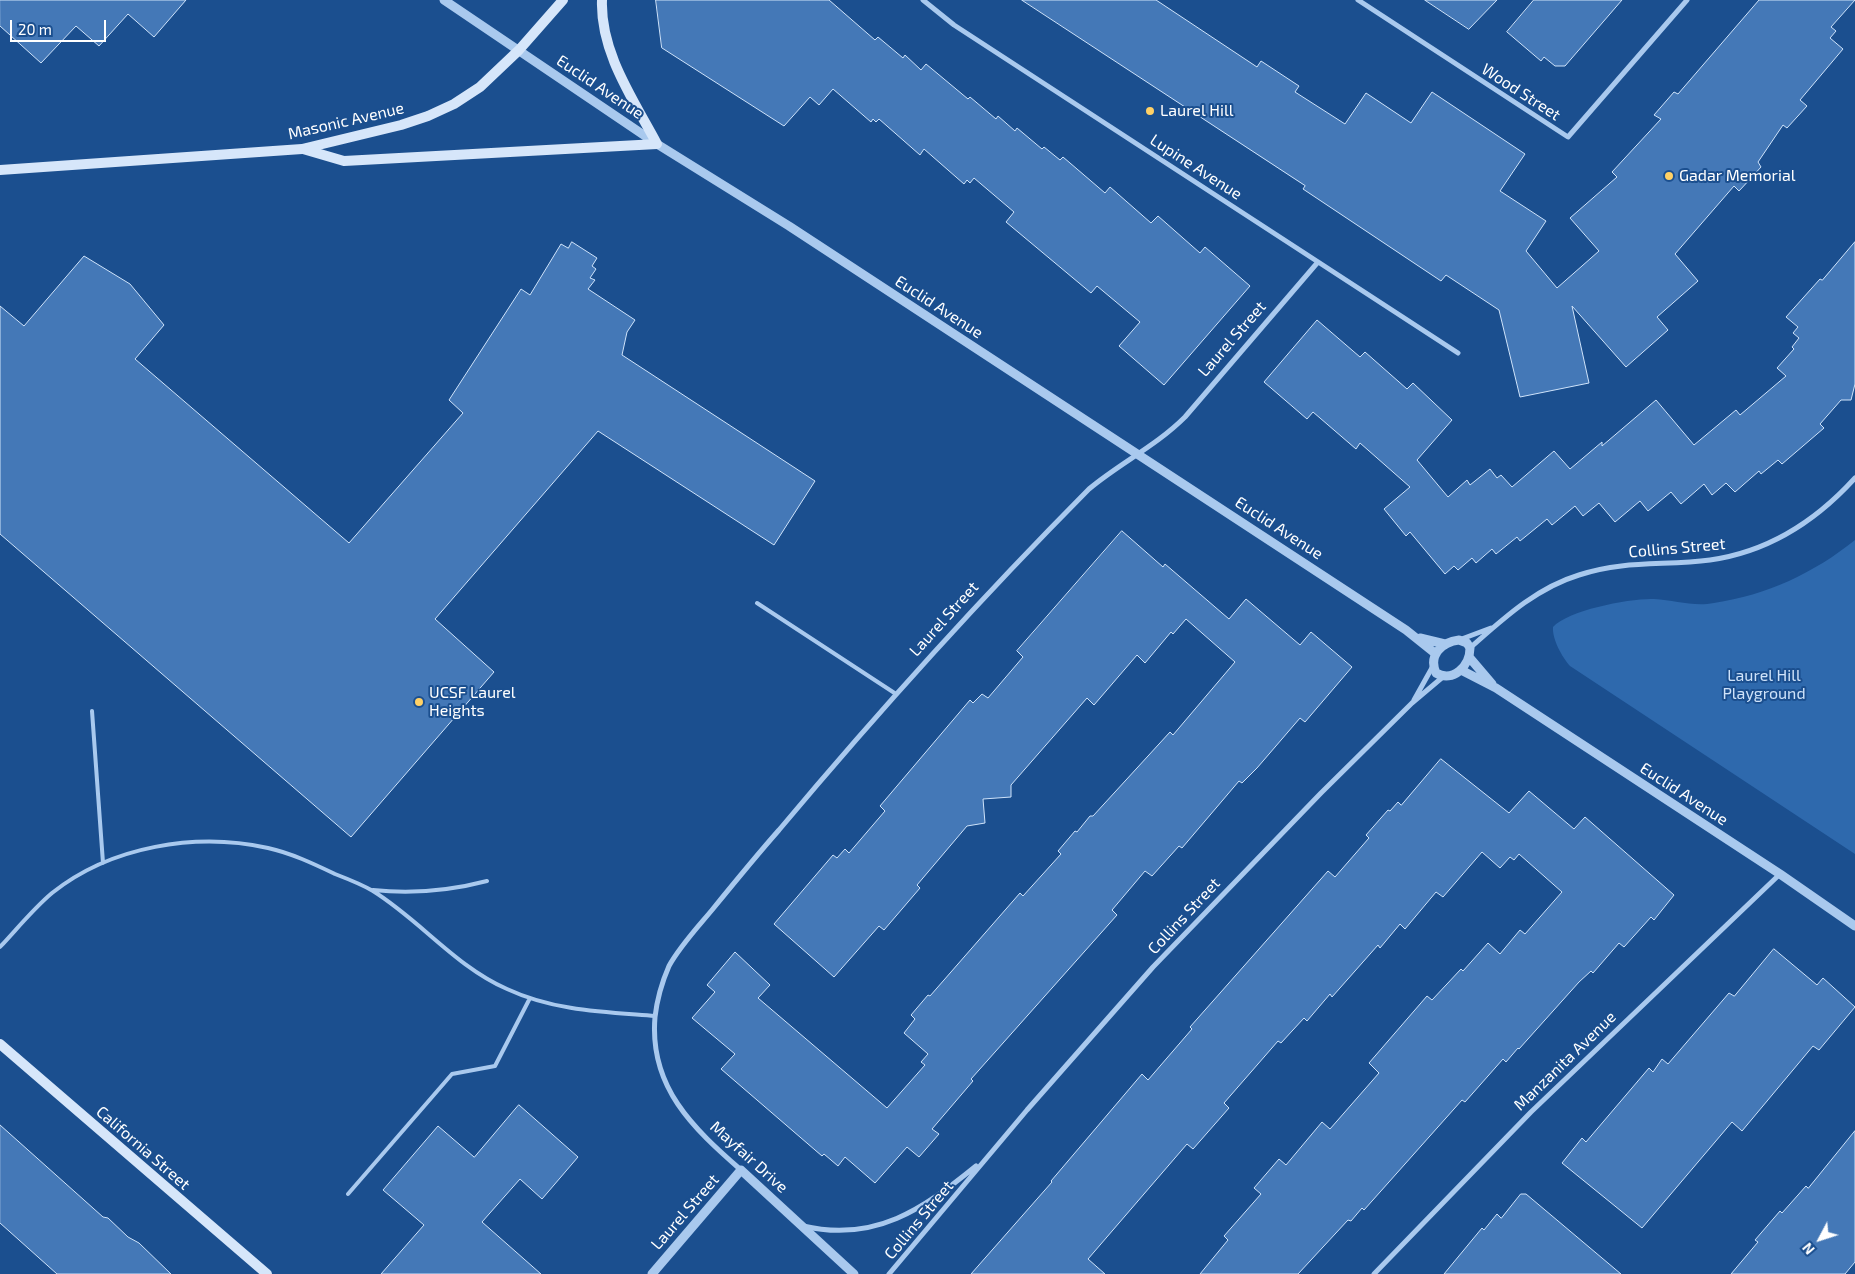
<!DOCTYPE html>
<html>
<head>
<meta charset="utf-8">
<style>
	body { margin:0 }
	#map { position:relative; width:1855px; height:1274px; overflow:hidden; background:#1b4f8f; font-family:"Exo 2",sans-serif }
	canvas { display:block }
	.north { position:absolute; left:1795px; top:1214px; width:50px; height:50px; -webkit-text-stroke:4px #1b4f8f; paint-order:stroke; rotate:230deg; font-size:14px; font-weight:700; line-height:20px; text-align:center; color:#fff }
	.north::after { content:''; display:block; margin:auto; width:18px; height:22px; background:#fff; clip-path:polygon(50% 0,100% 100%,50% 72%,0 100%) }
	.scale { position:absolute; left:10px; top:20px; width:96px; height:22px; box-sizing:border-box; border:2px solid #fff; border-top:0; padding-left:6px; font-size:15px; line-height:18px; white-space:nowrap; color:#fff; -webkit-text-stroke:4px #1b4f8f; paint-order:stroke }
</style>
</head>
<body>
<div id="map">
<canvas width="1855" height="1274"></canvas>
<div class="north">N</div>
<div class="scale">20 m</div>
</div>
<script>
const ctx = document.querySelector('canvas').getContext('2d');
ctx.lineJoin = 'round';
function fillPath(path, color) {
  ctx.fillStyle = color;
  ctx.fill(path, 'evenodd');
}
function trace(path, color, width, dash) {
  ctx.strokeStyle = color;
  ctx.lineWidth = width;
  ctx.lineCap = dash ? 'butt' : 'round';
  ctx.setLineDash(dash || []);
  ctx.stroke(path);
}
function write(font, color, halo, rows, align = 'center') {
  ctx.font = font + ' "Exo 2",sans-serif';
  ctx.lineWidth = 4;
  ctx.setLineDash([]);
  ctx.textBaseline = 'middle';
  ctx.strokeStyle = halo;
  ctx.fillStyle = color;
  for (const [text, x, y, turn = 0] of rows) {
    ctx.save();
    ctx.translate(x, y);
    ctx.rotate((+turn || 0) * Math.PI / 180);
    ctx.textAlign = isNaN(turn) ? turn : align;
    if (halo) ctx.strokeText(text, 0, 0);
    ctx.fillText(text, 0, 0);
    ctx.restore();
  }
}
const green = new Path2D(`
	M 1855,540 L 1855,854 L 1570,666 C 1562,657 1552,639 1553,627 C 1568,610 1631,598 1654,599 C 1675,600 1693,607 1714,603 C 1767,595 1814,573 1855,540 Z`);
const building = new Path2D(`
	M 0,0 L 186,0 L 154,37 L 128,14 L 99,46 L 76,26 L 41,63 L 0,26 Z
	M 656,0 L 829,0 L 875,40 L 878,37 L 903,58 L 905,55 L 921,70 L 926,64 L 968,99 L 970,97 L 996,119 L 998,116 L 1015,131 L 1017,128 L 1042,149 L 1044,147 L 1060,160 L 1063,157 L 1105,193 L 1110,187 L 1151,223 L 1158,216 L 1200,253 L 1205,247 L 1250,286 L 1164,385 L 1119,346 L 1140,322 L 1097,286 L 1091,293 L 1006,222 L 1014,212 L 974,178 L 970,183 L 967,180 L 964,184 L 924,149 L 920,155 L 879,119 L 876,122 L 873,119 L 871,122 L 833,89 L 819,105 L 810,97 L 784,126 L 662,48 Z
	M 1022,0 L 1156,0 L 1257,67 L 1261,61 L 1299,86 L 1295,92 L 1345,124 L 1366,93 L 1411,123 L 1432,92 L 1525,154 L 1500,191 L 1546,221 L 1526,251 L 1557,288 L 1599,251 L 1570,218 L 1617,177 L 1612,172 L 1661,119 L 1654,115 L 1674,92 L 1678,94 L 1759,0 L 1855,0 L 1831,27 L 1836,31 L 1830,38 L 1843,49 L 1800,100 L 1807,106 L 1787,128 L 1783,125 L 1758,162 L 1761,167 L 1752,177 L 1739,191 L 1734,186 L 1675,254 L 1698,281 L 1657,317 L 1668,330 L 1626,367 L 1572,306 L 1589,383 L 1520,397 L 1499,310 L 1446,275 L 1441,281 L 1303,189 L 1305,186 Z
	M 1425,0 L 1497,0 L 1469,29 Z
	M 1534,0 L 1622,0 L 1565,66 L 1555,66 L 1544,57 L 1541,61 L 1507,32 Z
	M 572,242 L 597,258 L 592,266 L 596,269 L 590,278 L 595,280 L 588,289 L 635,320 L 627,332 L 622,355 L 815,481 L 774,545 L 598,431 L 435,619 L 494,672 L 351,837 L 0,534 L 0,306 L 24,326 L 84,256 L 130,284 L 164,325 L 135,359 L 349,543 L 463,413 L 449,400 L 521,289 L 530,295 L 561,244 L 568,248 Z
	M 1855,242 L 1855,384 L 1851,400 L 1841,400 L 1820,424 L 1824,428 L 1782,464 L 1778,460 L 1761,474 L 1759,471 L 1735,492 L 1726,483 L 1712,495 L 1704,484 L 1681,504 L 1671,492 L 1648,511 L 1640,501 L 1615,522 L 1599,503 L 1583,516 L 1575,506 L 1552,525 L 1547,519 L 1520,541 L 1517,537 L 1496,554 L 1492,549 L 1476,563 L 1472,558 L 1458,570 L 1454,566 L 1445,574 L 1410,532 L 1406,536 L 1384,509 L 1410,487 L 1360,443 L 1356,449 L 1313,412 L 1307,419 L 1264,382 L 1317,320 L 1360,357 L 1365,352 L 1407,389 L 1413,383 L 1452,420 L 1417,460 L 1448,497 L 1467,480 L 1470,485 L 1490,469 L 1497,478 L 1501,475 L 1512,487 L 1554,451 L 1570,469 L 1602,442 L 1602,446 L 1656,400 L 1694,445 L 1736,410 L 1740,415 L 1786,376 L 1777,368 L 1794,349 L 1792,347 L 1799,338 L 1793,333 L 1798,327 L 1786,317 L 1820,279 L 1822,280 Z
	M 1122,531 L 1163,567 L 1165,564 L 1229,619 L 1246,599 L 1300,645 L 1311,632 L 1352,667 L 1305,722 L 1300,718 L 1257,768 L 1242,783 L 1239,781 L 1182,848 L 1179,846 L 1152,876 L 1145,871 L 1112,910 L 1117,915 L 971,1079 L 973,1081 L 932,1129 L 939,1134 L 919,1157 L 907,1147 L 875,1183 L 845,1157 L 838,1166 L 824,1154 L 822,1156 L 721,1069 L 735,1054 L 692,1018 L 715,992 L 707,985 L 735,952 L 770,985 L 758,998 L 887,1108 L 925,1065 L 921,1062 L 928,1054 L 904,1033 L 915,1019 L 911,1015 L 928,995 L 930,996 L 1020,893 L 1023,896 L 1061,854 L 1058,851 L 1075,831 L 1077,832 L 1090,816 L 1093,816 L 1170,732 L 1173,735 L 1235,662 L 1186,619 L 1173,634 L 1171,632 L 1145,663 L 1137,655 L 1094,705 L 1087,698 L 1011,785 L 1011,797 L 983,799 L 985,823 L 967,826 L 917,885 L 920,888 L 884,930 L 879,926 L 834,977 L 774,924 L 833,855 L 837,858 L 845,849 L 849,853 L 885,811 L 880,806 L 970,700 L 973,703 L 982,694 L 988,698 L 1023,657 L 1017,651 Z
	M 1441,759 L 1509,813 L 1529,791 L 1574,829 L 1585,817 L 1674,895 L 1654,920 L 1651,917 L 1624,947 L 1619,943 L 1593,973 L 1591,971 L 1579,982 L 1519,1049 L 1518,1048 L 1506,1062 L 1503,1059 L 1465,1102 L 1462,1100 L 1364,1210 L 1362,1208 L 1351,1221 L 1348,1220 L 1298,1274 L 1200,1274 L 1228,1240 L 1224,1236 L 1261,1194 L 1254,1188 L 1279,1159 L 1286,1165 L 1322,1122 L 1330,1129 L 1379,1073 L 1369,1063 L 1427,996 L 1432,1000 L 1461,969 L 1463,971 L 1488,943 L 1500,954 L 1520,930 L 1525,934 L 1562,892 L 1519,854 L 1514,860 L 1510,857 L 1500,868 L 1482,852 L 1443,897 L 1436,892 L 1405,929 L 1400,924 L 1380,948 L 1378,945 L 1332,997 L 1330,994 L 1307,1021 L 1304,1018 L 1281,1043 L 1278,1041 L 1224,1103 L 1229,1108 L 1193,1149 L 1187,1144 L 1088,1259 L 1105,1274 L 971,1274 L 1052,1182 L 1051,1181 L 1142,1074 L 1148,1080 L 1192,1029 L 1190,1027 L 1328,871 L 1335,877 L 1369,838 L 1366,835 L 1388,810 L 1390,811 L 1398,802 L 1401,805 Z
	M 1774,949 L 1817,985 L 1823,978 L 1855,1007 L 1819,1050 L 1813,1046 L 1742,1131 L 1732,1122 L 1642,1228 L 1562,1163 L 1582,1138 L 1586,1142 L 1649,1068 L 1653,1072 L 1662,1059 L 1668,1064 L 1729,993 L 1734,996 Z
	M 519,1105 L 578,1157 L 542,1199 L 520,1179 L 482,1222 L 541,1274 L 381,1274 L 424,1225 L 383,1190 L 438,1126 L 474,1157 Z
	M 0,1125 L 103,1217 L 108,1218 L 128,1237 L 139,1243 L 171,1274 L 57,1274 L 0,1223 Z
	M 1855,1131 L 1855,1262 L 1845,1274 L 1731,1274 L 1758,1242 L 1755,1240 L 1780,1211 L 1782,1213 L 1806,1186 L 1808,1188 Z
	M 1521,1194 L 1526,1194 L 1621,1274 L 1444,1274 L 1482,1228 L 1484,1230 L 1497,1214 L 1501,1218 Z`);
const service = new Path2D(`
	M 757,603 L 896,694
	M 92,711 L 103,863
	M 373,890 C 413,894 449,891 487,881
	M 0,947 C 17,929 33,909 52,893 C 111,846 196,832 268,848 C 291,853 314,864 335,874 C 348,879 361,884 373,891 C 421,921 455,966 507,989 C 554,1011 605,1012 655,1016
	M 348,1194 L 452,1074 L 495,1066 L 530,998`);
const minor = new Path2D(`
	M 923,0 L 954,25 L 1458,353
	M 1358,0 L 1568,137 L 1687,0
	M 1459,640 L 1491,628
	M 1470,648 C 1503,619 1536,588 1579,575 C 1625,560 1664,566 1710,560 C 1767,552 1816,521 1855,478
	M 1414,700 L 1433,666
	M 741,1170 C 693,1128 649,1087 655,1017 C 657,1000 662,982 669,966 C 680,946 697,928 712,910 C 734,883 756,856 779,830 C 878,712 981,598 1089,489 C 1120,463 1156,446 1185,417 L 1318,262
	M 803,1226 C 875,1243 923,1209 976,1166
	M 889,1274 L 1027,1110 L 1153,967 L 1321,793 L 1412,703 L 1444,676
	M 1374,1274 L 1531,1112 L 1780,874`);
const tertiary = new Path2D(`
	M 444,0 L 657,144 L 789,226 L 1406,630 L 1436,654
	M 1420,638 L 1445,644
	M 1459,640 L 1467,643 L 1470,648 C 1470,666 1453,683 1436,673 C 1428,655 1442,642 1459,640 Z
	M 1469,657 L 1492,684
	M 1461,670 L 1496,688 L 1780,874 L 1855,926
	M 652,1274 L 741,1170 L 854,1274`);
const secondary = new Path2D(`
	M 303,149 L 344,161 L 657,144 C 633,99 600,52 602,0
	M 0,170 L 302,149 L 401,125 L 428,116 L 454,104 L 480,87 L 519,50 L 563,0
	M 0,1044 L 267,1274`);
const markers = [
	[1150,111,5,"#ffd166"],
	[1669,176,5,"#ffd166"],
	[419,702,5,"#ffd166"]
];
const streetNames = [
	["Euclid Avenue",600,87,34],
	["Wood Street",1521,92,33],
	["Masonic Avenue",346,121,-13],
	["Lupine Avenue",1196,167,33],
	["Euclid Avenue",939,307,33],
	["Laurel Street",1232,339,-49],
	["Euclid Avenue",1279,528,33],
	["Collins Street",1677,548,-5],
	["Laurel Street",944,619,-48],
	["Euclid Avenue",1684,794,33],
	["Collins Street",1184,916,-47],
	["Manzanita Avenue",1565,1061,-44],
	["California Street",143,1148,41],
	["Mayfair Drive",749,1157,42],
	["Laurel Street",685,1212,-49],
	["Collins Street",919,1220,-50]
];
const poiNames = [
	["Laurel Hill",1160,111],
	["Gadar Memorial",1679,176],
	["UCSF Laurel",429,693],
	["Heights",429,711]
];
const parkNames = [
	["Laurel Hill",1764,676],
	["Playground",1764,694]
];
fillPath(green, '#2e69ad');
fillPath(building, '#4478b7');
trace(building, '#cfe3fa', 1);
trace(service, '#a9c9ee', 4);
trace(minor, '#a9c9ee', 5);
trace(tertiary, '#a9c9ee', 9);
trace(secondary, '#d6e6fa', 10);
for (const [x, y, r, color] of markers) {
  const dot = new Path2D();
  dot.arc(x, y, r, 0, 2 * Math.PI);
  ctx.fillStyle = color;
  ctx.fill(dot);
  trace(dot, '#1b4f8f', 2);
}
write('16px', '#fff', '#1b4f8f', streetNames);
write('16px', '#fff', '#1b4f8f', poiNames, 'left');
write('16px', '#cfe3fa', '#1b4f8f', parkNames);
</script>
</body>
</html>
